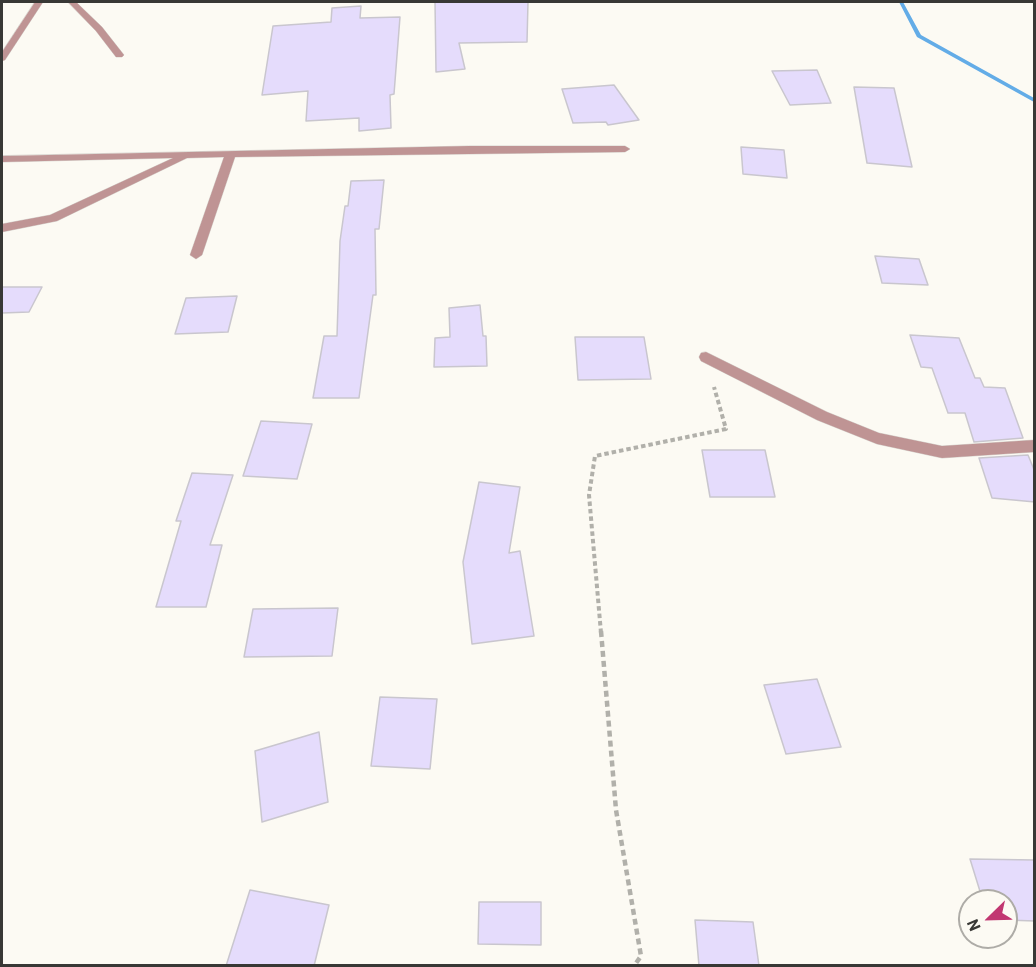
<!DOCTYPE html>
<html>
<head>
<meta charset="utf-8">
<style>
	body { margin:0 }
	#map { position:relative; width:1036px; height:967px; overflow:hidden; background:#fcfaf3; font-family:Barlow,sans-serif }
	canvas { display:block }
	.frame { position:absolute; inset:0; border:3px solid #383835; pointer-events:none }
	.north { position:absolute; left:958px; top:889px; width:60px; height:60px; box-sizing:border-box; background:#fcfaf3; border:2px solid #aeaca7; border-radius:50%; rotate:247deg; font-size:16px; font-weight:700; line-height:24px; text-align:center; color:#383835 }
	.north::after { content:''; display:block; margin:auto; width:21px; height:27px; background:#c13771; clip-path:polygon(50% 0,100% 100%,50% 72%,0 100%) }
</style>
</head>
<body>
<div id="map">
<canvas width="1036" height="967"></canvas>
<div class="frame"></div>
<div class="north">N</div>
</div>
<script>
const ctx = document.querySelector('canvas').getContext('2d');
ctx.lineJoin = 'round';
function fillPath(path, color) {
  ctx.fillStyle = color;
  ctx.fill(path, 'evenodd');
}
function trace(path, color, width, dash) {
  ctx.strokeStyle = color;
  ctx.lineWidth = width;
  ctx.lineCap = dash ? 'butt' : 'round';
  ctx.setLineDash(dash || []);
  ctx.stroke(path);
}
const stream = new Path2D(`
	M 899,2 L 903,2 L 921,35 L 1034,98 L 1034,102 L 917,37 Z`);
const building = new Path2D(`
	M 435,2 L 528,2 L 527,42 L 459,43 L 465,69 L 436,72 Z
	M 361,6 L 360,18 L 400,17 L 394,94 L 390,95 L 391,128 L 359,131 L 359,118 L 306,121 L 308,91 L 262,95 L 273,26 L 331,22 L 332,8 Z
	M 817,70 L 831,103 L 790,105 L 772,71 Z
	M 614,85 L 639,120 L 608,125 L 606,122 L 573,123 L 562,89 Z
	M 854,87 L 894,88 L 912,167 L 867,163 Z
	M 741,147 L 784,150 L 787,178 L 743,174 Z
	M 384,180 L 379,229 L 375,229 L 376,295 L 373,295 L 359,398 L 313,398 L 324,336 L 337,336 L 340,241 L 345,206 L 348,206 L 351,181 Z
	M 875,256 L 919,259 L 928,285 L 882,283 Z
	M 2,287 L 42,287 L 29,312 L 2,313 Z
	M 237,296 L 228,332 L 175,334 L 186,298 Z
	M 480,305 L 483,336 L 486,336 L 487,366 L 434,367 L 435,338 L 450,337 L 449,308 Z
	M 910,335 L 959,338 L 975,378 L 980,378 L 984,387 L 1005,388 L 1023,438 L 974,442 L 965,413 L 948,413 L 932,368 L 921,367 Z
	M 575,337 L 644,337 L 651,379 L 578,380 Z
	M 261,421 L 312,424 L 297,479 L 243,476 Z
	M 702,450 L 765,450 L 775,497 L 710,497 Z
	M 1028,455 L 1035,472 L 1035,502 L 992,498 L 979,458 Z
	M 192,473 L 233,475 L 210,545 L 222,545 L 206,607 L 156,607 L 181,521 L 176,521 Z
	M 479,482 L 520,487 L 509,553 L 520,551 L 534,636 L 472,644 L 463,562 Z
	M 338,608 L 332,656 L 244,657 L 253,609 Z
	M 817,679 L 841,747 L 786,754 L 764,685 Z
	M 380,697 L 437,699 L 430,769 L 371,766 Z
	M 319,732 L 328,802 L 262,822 L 255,751 Z
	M 970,859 L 1035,860 L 1035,921 L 1006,920 L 1006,901 L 983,901 Z
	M 250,890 L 329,905 L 314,966 L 226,966 Z
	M 479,902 L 541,902 L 541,945 L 478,944 Z
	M 695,920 L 753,922 L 759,966 L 699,966 Z`);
const pathFar1 = new Path2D(`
	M 601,633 L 589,495 L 595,456 L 726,429 L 714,387`);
const path = new Path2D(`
	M 601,631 L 616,810 L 641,956 L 634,966`);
const minor = new Path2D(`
	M 35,2 L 43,2 L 5,60 L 2,61 L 2,52 Z
	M 68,2 L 76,2 L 102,27 L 124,55 L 122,57 L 116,57 L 96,31 Z
	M 469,146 L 625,146 L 630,149 L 625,152 L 235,157 L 202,255 L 196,259 L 190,255 L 224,157 L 187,158 L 57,221 L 2,232 L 2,224 L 50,215 L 173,158 L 2,162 L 2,156 Z
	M 706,352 L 827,412 L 879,433 L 942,446 L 1034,440 L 1034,452 L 942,458 L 877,444 L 817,420 L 701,361 L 699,357 L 701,353 Z`);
fillPath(stream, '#63ace7');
fillPath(building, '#e5dcfc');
trace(building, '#c9c6ce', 1.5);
trace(minor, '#d9d7d1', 1);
trace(pathFar1, '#b1b0aa', 4, [4.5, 3]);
trace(path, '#b1b0aa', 4.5, [6, 4]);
fillPath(minor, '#bf9494');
</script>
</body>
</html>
